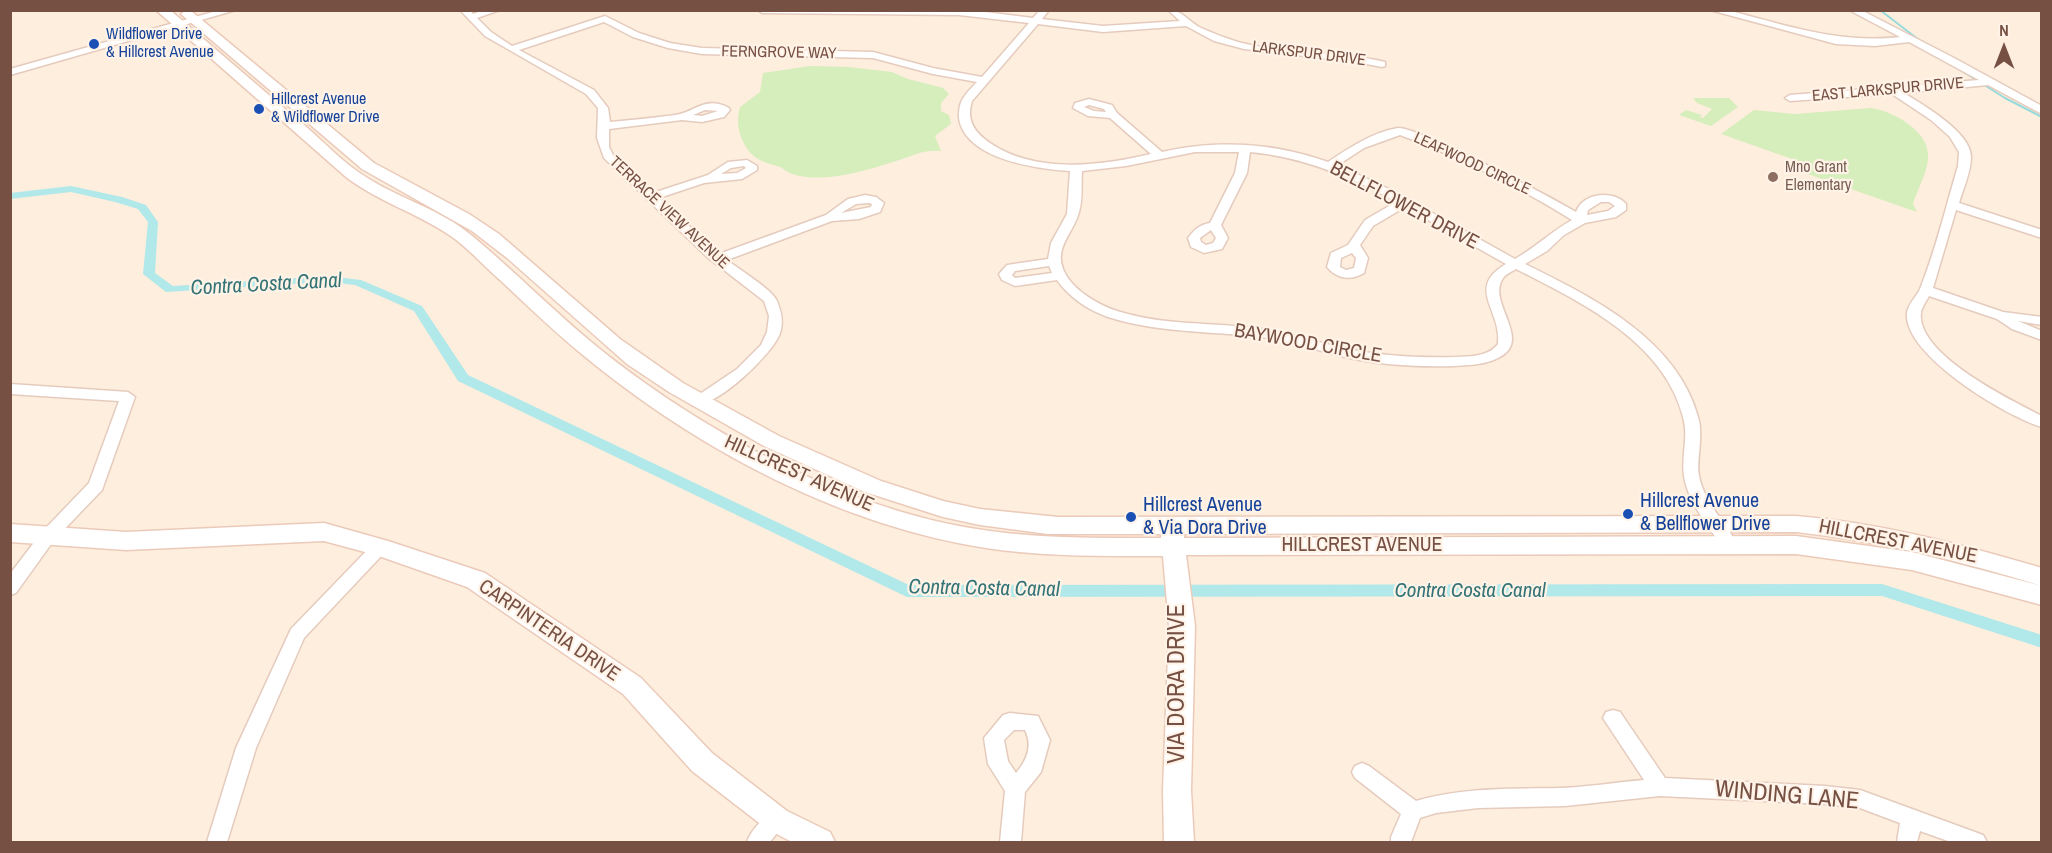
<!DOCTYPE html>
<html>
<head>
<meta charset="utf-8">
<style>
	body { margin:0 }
	#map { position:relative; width:2052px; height:853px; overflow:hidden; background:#feeede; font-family:"Archivo Narrow",sans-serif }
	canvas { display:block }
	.frame { position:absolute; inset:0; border:12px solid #775044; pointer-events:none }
	.north { position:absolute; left:1974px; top:18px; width:60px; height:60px; -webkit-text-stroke:4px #fff3e7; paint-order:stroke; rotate:0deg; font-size:16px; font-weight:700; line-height:24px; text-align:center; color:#775044 }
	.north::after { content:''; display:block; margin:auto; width:21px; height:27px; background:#775044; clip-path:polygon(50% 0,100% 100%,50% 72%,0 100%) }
</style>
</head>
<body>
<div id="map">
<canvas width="2052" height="853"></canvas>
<div class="frame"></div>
<div class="north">N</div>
</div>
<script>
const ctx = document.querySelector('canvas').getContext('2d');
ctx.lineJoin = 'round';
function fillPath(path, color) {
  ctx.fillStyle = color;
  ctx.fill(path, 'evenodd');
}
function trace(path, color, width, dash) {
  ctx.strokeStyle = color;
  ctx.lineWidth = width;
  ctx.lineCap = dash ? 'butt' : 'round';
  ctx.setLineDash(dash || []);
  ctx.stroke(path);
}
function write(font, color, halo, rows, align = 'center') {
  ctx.font = font + ' "Archivo Narrow",sans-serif';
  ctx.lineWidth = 4.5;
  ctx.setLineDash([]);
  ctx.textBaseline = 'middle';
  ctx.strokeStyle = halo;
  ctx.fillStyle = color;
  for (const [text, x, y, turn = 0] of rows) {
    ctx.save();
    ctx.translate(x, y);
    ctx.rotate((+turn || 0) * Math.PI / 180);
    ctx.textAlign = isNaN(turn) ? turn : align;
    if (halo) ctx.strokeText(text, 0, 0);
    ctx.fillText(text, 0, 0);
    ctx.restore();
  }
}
const green = new Path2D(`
	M 810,66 L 849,67 L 892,72 L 908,79 L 943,88 L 949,94 L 941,103 L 941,111 L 949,115 L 951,124 L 935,136 L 941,151 C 925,149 911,156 896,161 C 865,171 824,184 792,174 C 787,172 784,169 780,167 C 765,162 755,161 746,147 C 738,134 736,121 740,107 L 760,92 L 763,73 Z
	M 1693,98 L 1729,98 L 1738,107 L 1711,126 L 1679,115 L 1686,110 L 1702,115 L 1700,117 L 1703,118 L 1712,109 L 1697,103 Z
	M 1871,108 C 1892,111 1928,130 1928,155 C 1929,170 1917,190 1913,204 L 1917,212 L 1799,171 L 1806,164 L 1721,134 L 1754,110 L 1795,114 Z`);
const stream = new Path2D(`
	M 1880,10 L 1919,40
	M 1959,69 L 2005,98 L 2042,117`);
const canal = new Path2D(`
	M 71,186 L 122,197 L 146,205 L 158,222 L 155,273 L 173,286 L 328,276 L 361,280 L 422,306 L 468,375 L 909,585 L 1882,584 L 2042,635 L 2042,648 L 1882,596 L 907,597 L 458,381 L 414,311 L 355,285 L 328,282 L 166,292 L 143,274 L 148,222 L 138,209 L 115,202 L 71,192 L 10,199 L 10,193 Z`);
const street = new Path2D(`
	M 220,10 L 236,10 L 10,75 L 10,69 Z
	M 460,10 L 470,10 L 473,14 L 484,10 L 500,10 L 477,18 L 491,32 L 512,46 L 605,16 L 639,33 L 670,43 L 702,48 L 873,52 L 933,68 L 982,77 L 1029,23 L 959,15 L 762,13 L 758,10 L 969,10 L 1033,18 L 1040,10 L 1049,10 L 1042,19 L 1103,26 L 1180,21 L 1168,10 C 1182,10 1187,20 1199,27 C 1212,33 1225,38 1238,42 C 1286,55 1337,50 1385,62 L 1385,66 L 1382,67 L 1356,62 L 1244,49 L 1214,41 L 1186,26 L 1103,32 L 1038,24 L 972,101 C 966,120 974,132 990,143 C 1036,174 1100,166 1151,154 L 1110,118 L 1088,116 L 1073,108 L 1075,103 L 1089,99 L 1112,105 L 1117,113 L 1162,152 C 1216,139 1276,143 1328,162 C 1349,148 1373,132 1398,128 C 1416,126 1553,198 1576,212 C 1583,192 1614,190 1626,204 L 1626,210 L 1616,217 L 1585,223 L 1564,235 L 1547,251 L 1525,264 C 1592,297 1677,339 1698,417 C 1704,438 1696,457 1699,476 C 1704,502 1725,522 1737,544 L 1735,548 L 1729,550 L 1723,548 C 1709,526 1688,503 1684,476 C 1681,456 1689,437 1683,417 C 1664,341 1579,301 1516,269 C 1511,272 1504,275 1502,280 C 1488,304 1534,341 1498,358 C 1485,365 1468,365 1454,366 C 1418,367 1380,365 1345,357 C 1317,351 1290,340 1261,337 C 1210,331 1158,333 1108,317 C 1088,310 1069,297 1057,280 L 1015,286 L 1002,280 L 999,274 L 1007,265 L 1048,259 L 1051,243 L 1067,214 L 1070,171 C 1038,169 971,160 960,123 C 958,116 959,106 962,100 C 966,93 972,87 977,82 L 933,74 L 873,58 L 702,54 L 668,48 L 633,37 L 604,22 L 519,50 L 594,90 L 608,108 L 610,122 C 631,120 654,118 675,115 C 696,112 705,95 729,108 L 730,110 L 724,117 L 702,122 L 682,120 L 609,129 L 609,147 L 613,155 L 653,193 L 708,175 L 728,162 L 747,160 L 757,166 L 757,170 L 742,179 L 704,183 L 659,198 L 719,254 L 826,215 L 848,199 L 865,195 L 876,197 L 884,203 L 880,212 L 859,219 L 832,221 L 727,260 C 738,269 772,289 777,301 C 781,311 784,322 780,333 C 774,353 714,410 694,404 L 692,401 L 694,398 L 737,369 L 761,345 L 767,332 L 769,316 L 764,301 L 707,257 L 604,158 L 597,138 L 598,108 L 586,94 L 485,36 ZM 1089,105 L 1104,109 L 1106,112 L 1094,111 L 1084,107 ZM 705,110 L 718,111 L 702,116 L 693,115 ZM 1400,135 C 1457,156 1521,188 1572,220 C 1552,231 1536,247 1515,259 L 1395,192 L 1338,165 L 1364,148 ZM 1195,152 L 1239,152 L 1235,173 L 1210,223 C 1199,225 1195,229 1188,238 L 1191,247 L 1204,253 L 1222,249 L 1228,238 L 1221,225 L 1247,173 L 1250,152 C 1303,157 1350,176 1396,202 L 1365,220 L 1348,245 L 1331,253 L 1327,267 C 1337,279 1351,281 1364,273 L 1368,258 L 1360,245 L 1373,226 L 1405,207 L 1506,264 C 1465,288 1502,310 1498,344 C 1488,357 1471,356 1456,357 C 1419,358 1382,356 1347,349 C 1319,343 1291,333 1262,329 C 1214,322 1164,326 1117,311 C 1099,305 1076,292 1066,275 C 1051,249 1073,235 1079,212 C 1083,199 1081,184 1082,171 L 1126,166 ZM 744,166 L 746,168 L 737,173 L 721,174 L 731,168 ZM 1601,202 L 1609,202 L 1615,206 L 1608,211 L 1587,215 L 1588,210 ZM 869,203 L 872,204 L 871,207 L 841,213 L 856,204 ZM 1211,230 L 1216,238 L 1213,243 L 1206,245 L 1201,242 L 1200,238 ZM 1352,253 L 1356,258 L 1354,268 L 1346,270 L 1340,267 L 1341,258 ZM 1049,266 L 1052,273 L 1015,278 L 1012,275 L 1015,271 Z
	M 1710,10 L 1727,10 C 1786,25 1838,44 1900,37 L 1849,10 L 1861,10 L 1954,58 L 2042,106 L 2042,114 L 1988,85 L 1904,93 C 1923,105 1971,132 1971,157 C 1971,172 1963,189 1959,203 L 2042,230 L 2042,238 L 1956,210 L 1933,288 L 2003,312 L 2042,317 L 2042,325 L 2018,321 L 2042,331 L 2042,340 L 2012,329 L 1997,319 L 1929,296 C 1927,300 1922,307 1921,312 C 1915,354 2011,400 2042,416 L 2042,427 C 2007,417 1903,355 1907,313 C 1908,304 1917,296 1920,289 C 1936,249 1946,206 1958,166 L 1959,152 L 1950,137 L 1931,120 L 1892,94 L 1790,101 L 1785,98 L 1790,95 L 1979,80 L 1909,42 L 1875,46 L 1836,44 Z
	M 10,384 L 128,392 L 135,397 L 102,490 L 54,540 L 16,593 L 10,595 L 10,574 L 42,532 L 89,483 L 119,401 L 10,394 Z
	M 380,541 L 386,543 L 388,547 L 386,551 L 304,638 L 256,748 L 227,842 L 207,842 L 236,748 L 291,629 L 374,543 Z
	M 1613,710 L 1620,712 L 1665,778 L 1825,786 L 1860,790 L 1983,835 L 1987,842 L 1951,842 L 1920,831 L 1917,842 L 1897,842 L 1900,823 L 1860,808 L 1825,804 L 1660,796 L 1565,806 L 1478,808 L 1436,813 L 1420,818 L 1411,842 L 1391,842 L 1391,837 L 1401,814 L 1355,778 L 1352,772 L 1355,766 L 1362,763 L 1369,766 L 1416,801 C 1463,787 1512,789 1561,788 C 1589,787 1616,782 1644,780 L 1603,718 L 1606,712 Z
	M 1010,713 L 1038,716 L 1050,740 L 1041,772 L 1025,792 L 1021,842 L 1000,842 L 1005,791 L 988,764 L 984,738 L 1003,715 ZM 1014,730 L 1025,730 C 1033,746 1027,760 1016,773 L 1008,761 L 1004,740 Z
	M 777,810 L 784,813 L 787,820 L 770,842 L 747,842 C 751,830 765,815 777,810 Z`);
const secondary = new Path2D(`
	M 156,10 L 170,10 C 214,48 258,86 303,124 C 324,142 345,165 369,179 C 403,200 441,210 471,235 C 517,273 559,317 606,354 C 708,434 842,506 970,528 C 1033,539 1097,538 1161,538 L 1161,534 L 1048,534 L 980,525 L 943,517 L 865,492 L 764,446 L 669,392 L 627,364 L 507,258 L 472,231 L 362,169 L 181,14 L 186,10 L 191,11 L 374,163 L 469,214 L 499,234 L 620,339 L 683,383 L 779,436 L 881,481 L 943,501 L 980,509 L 1058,517 L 1796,516 C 1880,523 1961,544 2042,568 L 2042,586 C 1961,561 1880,541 1796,532 L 1184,534 L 1184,538 L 1796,536 L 1912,552 L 2042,586 L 2042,605 L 1912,570 L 1796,554 L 1186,555 L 1195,626 L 1191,791 L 1194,842 L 1164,842 L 1163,791 L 1169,626 L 1163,556 C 1104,556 1045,557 986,548 C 844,526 705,453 594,364 C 561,338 531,309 500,280 C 485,267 471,251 455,239 C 421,214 380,203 346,177 Z
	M 324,523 L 388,541 L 485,573 L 641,678 L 712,753 L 787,811 L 830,832 L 835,842 L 792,842 L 767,829 L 692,771 L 623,694 L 467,587 L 376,555 L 324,541 L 126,550 L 10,542 L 10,524 L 126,532 Z`);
const markers = [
	[94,44,6,"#1a4fb4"],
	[259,109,6,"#1a4fb4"],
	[1773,177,6,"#8d6e63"],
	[1628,514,6,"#1a4fb4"],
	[1131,517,6,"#1a4fb4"]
];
const farTransitnames = [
	["Wildflower Drive",106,35],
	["& Hillcrest Avenue",106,53],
	["Hillcrest Avenue",271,100],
	["& Wildflower Drive",271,118]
];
const farStreetnames = [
	["FERNGROVE WAY",779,53,1],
	["LARKSPUR DRIVE",1309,54,7],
	["EAST LARKSPUR DRIVE",1888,90,-5],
	["LEAFWOOD CIRCLE",1472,164,25],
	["TERRACE VIEW AVENUE",669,213,43]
];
const farEducationnames = [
	["Mno Grant",1785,168],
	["Elementary",1785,186]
];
const streetNames = [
	["BELLFLOWER DRIVE",1404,206,28],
	["BAYWOOD CIRCLE",1308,344,10],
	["HILLCREST AVENUE",799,474,24],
	["HILLCREST AVENUE",1898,542,11],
	["HILLCREST AVENUE",1362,546],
	["CARPINTERIA DRIVE",549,631,34]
];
const transitNames = [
	["Hillcrest Avenue",1640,502],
	["& Bellflower Drive",1640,525],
	["Hillcrest Avenue",1143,506],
	["& Via Dora Drive",1143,529]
];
const waterNames = [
	["Contra Costa Canal",266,285,-3],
	["Contra Costa Canal",984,589,1],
	["Contra Costa Canal",1470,591]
];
const nearStreetnames = [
	["VIA DORA DRIVE",1178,684,-90],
	["WINDING LANE",1787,796,5]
];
fillPath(green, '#d6edbc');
trace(stream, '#97dadc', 2);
fillPath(canal, '#b1e8e9');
trace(street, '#e5cbbd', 3);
trace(secondary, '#ebcab9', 3);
fillPath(street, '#fff');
fillPath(secondary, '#fff');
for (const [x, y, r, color] of markers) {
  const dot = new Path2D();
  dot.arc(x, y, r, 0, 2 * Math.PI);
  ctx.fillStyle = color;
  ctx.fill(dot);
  trace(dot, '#fff3e7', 2);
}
write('16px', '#164399', '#fff3e7', farTransitnames, 'left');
write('16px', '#775044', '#fff3e7', farStreetnames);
write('16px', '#785e54', '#fff3e7', farEducationnames, 'left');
write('20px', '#775044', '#fff3e7', streetNames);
write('20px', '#164399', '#fff3e7', transitNames, 'left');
write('italic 21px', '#347477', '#fff3e7', waterNames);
write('24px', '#775044', '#fff3e7', nearStreetnames);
</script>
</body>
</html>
